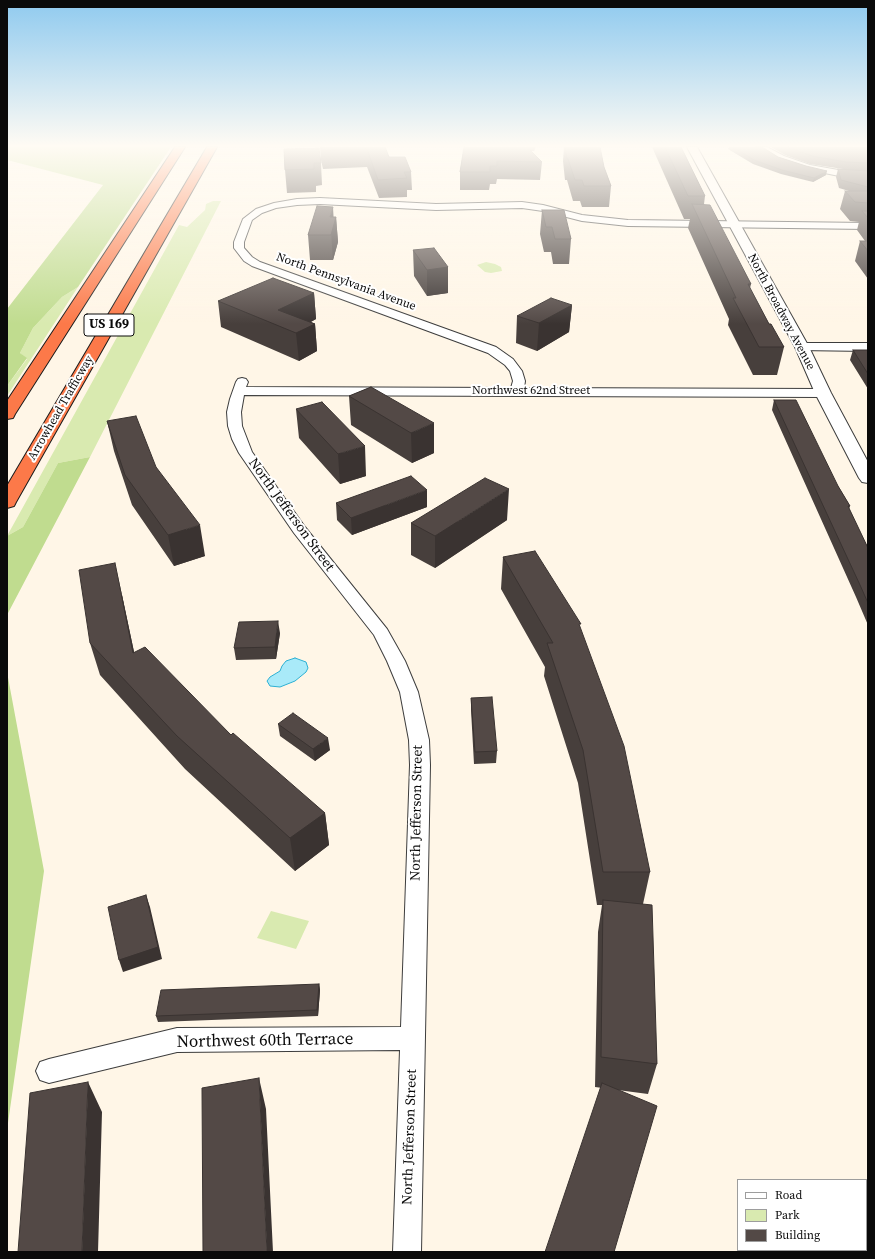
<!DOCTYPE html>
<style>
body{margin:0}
#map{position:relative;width:875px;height:1259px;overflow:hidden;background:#fff6e7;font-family:"Source Serif 4",serif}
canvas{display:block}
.frame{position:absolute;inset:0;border:8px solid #0a0a0a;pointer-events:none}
.legend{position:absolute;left:737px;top:1179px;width:130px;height:72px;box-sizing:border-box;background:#fff;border:1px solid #9d9d9d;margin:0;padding:5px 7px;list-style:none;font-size:12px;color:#0a0a0a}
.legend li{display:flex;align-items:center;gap:8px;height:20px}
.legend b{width:20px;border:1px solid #9d9d9d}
</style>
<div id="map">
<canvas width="875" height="1259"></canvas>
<div class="frame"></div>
<ul class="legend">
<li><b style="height:5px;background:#fff"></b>Road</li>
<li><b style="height:11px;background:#d9eab0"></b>Park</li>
<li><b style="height:11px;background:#534946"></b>Building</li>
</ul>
</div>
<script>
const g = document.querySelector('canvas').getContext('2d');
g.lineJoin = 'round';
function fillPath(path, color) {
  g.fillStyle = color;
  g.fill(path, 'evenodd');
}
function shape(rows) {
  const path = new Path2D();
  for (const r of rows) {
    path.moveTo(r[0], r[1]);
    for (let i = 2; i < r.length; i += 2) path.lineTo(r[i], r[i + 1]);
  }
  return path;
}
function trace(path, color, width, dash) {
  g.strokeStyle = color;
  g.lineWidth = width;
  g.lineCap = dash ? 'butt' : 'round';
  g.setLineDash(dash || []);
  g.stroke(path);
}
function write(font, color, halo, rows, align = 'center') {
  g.font = font + ' "Source Serif 4",serif';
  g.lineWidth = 4;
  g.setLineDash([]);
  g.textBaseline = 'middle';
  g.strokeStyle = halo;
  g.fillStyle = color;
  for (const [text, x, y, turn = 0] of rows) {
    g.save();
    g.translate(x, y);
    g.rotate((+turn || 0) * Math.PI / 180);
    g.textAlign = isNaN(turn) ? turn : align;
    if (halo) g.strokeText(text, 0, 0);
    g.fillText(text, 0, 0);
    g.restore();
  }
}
fillPath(shape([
 [213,201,221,201,90,457,58,463,23,527,7,536,179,225,187,227,205,210,206,204],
 [486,262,495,264,501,267,502,271,491,273,485,272,477,265],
 [78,287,7,396,7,386,27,359,20,353,33,328,62,297],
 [271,911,309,921,296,949,257,938]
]), '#d9eab0');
fillPath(shape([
 [7,147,171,147,78,287,62,297,33,328,20,353,27,358,7,386,7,309,103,185,7,160],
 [90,457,7,615,7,536,23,527,58,463],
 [7,672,44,871,7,1130]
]), '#c0dc8f');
const water = shape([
 [295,658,306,662,308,668,306,672,295,681,280,687,270,686,267,681,270,677,280,671,282,666,286,661,295,658]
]);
fillPath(water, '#a9eaf9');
trace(water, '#2db0d3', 1);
trace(shape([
 [858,1250,858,1252]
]), '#2db0d3', 9);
const minor = shape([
 [756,147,767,147,784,156,810,165,844,171,868,172,868,178,844,177,805,169,778,160,756,147],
 [320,198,436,204,522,202,543,205,582,215,628,220,868,223,868,229,628,226,582,221,543,211,522,208,436,210,320,204,297,205,276,208,262,213,252,220,244,242,244,248,252,257,260,262,496,347,513,359,522,371,525,381,524,388,823,389,827,390,829,393,827,396,823,397,244,395,241,412,242,426,252,452,305,527,387,629,405,661,418,692,424,718,429,740,430,765,421,1252,393,1252,400,1050,177,1052,49,1083,40,1080,36,1071,40,1062,49,1059,177,1028,401,1027,410,765,409,740,400,692,387,661,374,635,294,533,239,453,232,439,228,426,227,412,230,399,236,382,238,379,242,378,246,379,248,382,246,387,511,388,513,381,510,371,505,365,488,353,252,266,244,261,234,248,234,242,243,219,256,209,274,203,297,199,320,198],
 [802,343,868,343,868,351,798,350,796,347,798,344,802,343]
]);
const tertiary = shape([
 [687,147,697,147,809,347,831,393,868,462,868,483,862,482,859,478,815,393,795,347,687,147]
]);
const motorway = shape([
 [175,147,185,147,15,414,13,418,7,419,7,401,175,147],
 [207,147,217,147,16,502,14,506,7,508,7,486,207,147]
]);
trace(minor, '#3d3d3d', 2);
trace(tertiary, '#3d3d3d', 2);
trace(motorway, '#1b1b1b', 2);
fillPath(minor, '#fff');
fillPath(tertiary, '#fff');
fillPath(motorway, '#fc7949');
fillPath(shape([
 [320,147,385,147,389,157,411,172,412,190,407,190,407,197,379,198,367,167,323,169,321,160],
 [464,147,536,147,534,151,530,151,542,162,540,180,497,179,496,184,490,184,489,190,460,190,460,172],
 [564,147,600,147,604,167,611,186,609,207,582,207,580,201,573,201,567,180,565,180,563,161],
 [652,147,681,147,705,196,704,204,751,284,750,288,769,324,784,347,777,375,753,375,728,325,729,319,688,228,690,219,684,219],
 [729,147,762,147,778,157,806,166,826,175,813,182,781,174,753,164,728,149],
 [771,147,868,147,868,171,851,170,868,171,868,279,855,261,860,241,865,241,857,230,859,222,850,221,840,209,845,191,849,191,839,188,836,177,838,169,843,169,810,164,785,155],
 [284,149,321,163,322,185,316,186,316,192,287,193,285,170],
 [542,210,571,239,569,264,553,264,551,252,544,252,540,234],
 [333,217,336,217,338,242,333,260,310,260,308,235],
 [413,250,448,267,448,293,427,296,414,276],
 [314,293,316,319,311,322,315,324,317,351,299,361,221,327,218,301],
 [572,305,569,332,537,351,516,343,517,316],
 [853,350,868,350,868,389,850,360],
 [371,387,434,453,412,463,351,425,349,396],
 [774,400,838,486,850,506,849,509,868,548,868,625,856,597,772,410],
 [296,409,366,476,340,484,299,438],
 [107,421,205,556,174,566,132,505,114,451],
 [336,503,427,507,352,535,337,520],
 [507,520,435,568,411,555,411,523],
 [503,557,580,629,650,872,643,904,657,1064,648,1094,595,1087,598,932,602,905,597,905,578,783,544,676,545,667,501,589],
 [122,595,134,652,231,735,325,813,329,845,295,871,185,769,100,675,90,643],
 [280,633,276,659,236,660,234,648],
 [471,698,497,751,496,763,474,764,471,710],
 [278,724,330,750,315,761,280,736],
 [319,984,320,990,318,1016,158,1022,156,1016]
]), '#473f3c');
fillPath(shape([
 [827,171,826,175,813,182,814,178],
 [333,207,334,225,336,217,338,242,333,260,330,217],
 [448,267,448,293,427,296,427,270],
 [314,293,316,319,292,331,278,310],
 [572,305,569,332,537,351,539,323],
 [315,324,317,351,299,361,296,333],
 [434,423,434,453,412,463,411,433],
 [365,446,366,476,340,484,338,454],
 [509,489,507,520,435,568,435,536],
 [427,490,427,507,352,535,351,518],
 [200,525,205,556,174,566,168,535],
 [115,563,122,595,141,685,133,653],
 [278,621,280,633,276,659,275,647],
 [328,738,330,750,315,761,313,749],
 [325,813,329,845,295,871,290,838],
 [146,895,150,907,162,959,123,972,119,960],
 [319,984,320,990,318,1016,317,1010],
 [259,1078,266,1109,273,1252,267,1252],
 [88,1082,102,1112,98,1252,82,1252]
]), '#3a3331');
const building = shape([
 [321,147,385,147,389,157,405,157,411,172,404,172,407,178,378,180,367,149,322,151,321,147],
 [464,147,527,147,542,162,497,161,497,166,490,166,490,172,460,172,464,147],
 [565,147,600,147,604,167,611,186,584,186,582,180,575,180,568,159,567,159,565,147],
 [665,147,681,147,705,196,688,196,665,147],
 [733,147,762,147,778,157,806,166,827,171,814,178,782,170,754,160,733,147],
 [788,147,868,147,868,163,846,162,812,156,788,147],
 [319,148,321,163,314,163,314,169,285,170,284,149,319,148],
 [838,169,868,171,868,187,841,180,838,169],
 [845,191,868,191,868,203,855,202,845,191],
 [692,204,710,205,751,284,748,284,769,324,771,324,784,347,759,347,733,298,736,298,692,204],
 [317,206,333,207,330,217,336,217,331,235,308,235,317,206],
 [542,210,564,210,571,239,555,239,552,227,546,227,542,210],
 [862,211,868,211,868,218,862,211],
 [860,241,868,241,868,251,860,241],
 [434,248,448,267,427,270,413,250,434,248],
 [273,278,314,293,278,310,315,324,296,333,218,301,273,278],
 [551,298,572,305,539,323,517,316,551,298],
 [853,350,868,350,868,374,853,350],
 [371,387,434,423,411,433,349,396,371,387],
 [774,400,796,400,838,486,850,506,848,506,868,548,868,603,860,585,774,400],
 [322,402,365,446,338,454,296,409,322,402],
 [136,416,156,467,200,525,168,535,125,475,107,421,136,416],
 [411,476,427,490,351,518,336,503,411,476],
 [485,478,509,489,435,536,411,523,485,478],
 [535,551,581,624,579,624,624,746,650,872,603,872,583,750,547,643,553,643,503,557,535,551],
 [115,563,133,653,145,647,231,735,233,733,325,813,290,838,177,736,90,643,79,570,115,563],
 [278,621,275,647,234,648,239,622,278,621],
 [492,697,497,751,475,752,471,698,492,697],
 [293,713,328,738,313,749,278,724,293,713],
 [146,895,158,947,119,960,108,907,146,895],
 [603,900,652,905,657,1064,601,1057,603,900],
 [319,984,317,1010,156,1016,161,990,319,984],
 [259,1078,267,1252,203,1252,202,1088,259,1078],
 [88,1082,82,1252,18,1252,30,1093,88,1082],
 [602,1083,657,1106,614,1252,545,1252,602,1083]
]);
fillPath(building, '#534946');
trace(building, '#3a3331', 1);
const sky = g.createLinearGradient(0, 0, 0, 324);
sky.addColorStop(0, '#8fcaef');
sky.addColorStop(0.45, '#fffbf4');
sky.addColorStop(1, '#fffbf400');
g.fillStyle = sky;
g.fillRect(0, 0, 875, 324);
write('12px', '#0a0a0a', '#fff', [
 ["North Pennsylvania Avenue",346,282,20],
 ["North Broadway Avenue",781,312,62],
 ["Northwest 62nd Street",531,391],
 ["Arrowhead Trafficway",61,408,-60]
]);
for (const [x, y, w] of [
 [109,325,50]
]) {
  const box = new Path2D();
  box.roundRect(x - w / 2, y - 11, w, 22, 3);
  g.fillStyle = '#fff';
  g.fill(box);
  trace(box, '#0a0a0a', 1);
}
write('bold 13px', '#0a0a0a', null, [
 ["US 169",109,325]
]);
write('14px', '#0a0a0a', '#fff', [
 ["North Jefferson Street",291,515,54],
 ["North Jefferson Street",417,813,-89],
 ["North Jefferson Street",410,1137,-88]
]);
write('17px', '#0a0a0a', '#fff', [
 ["Northwest 60th Terrace",265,1041,-1]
]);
</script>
